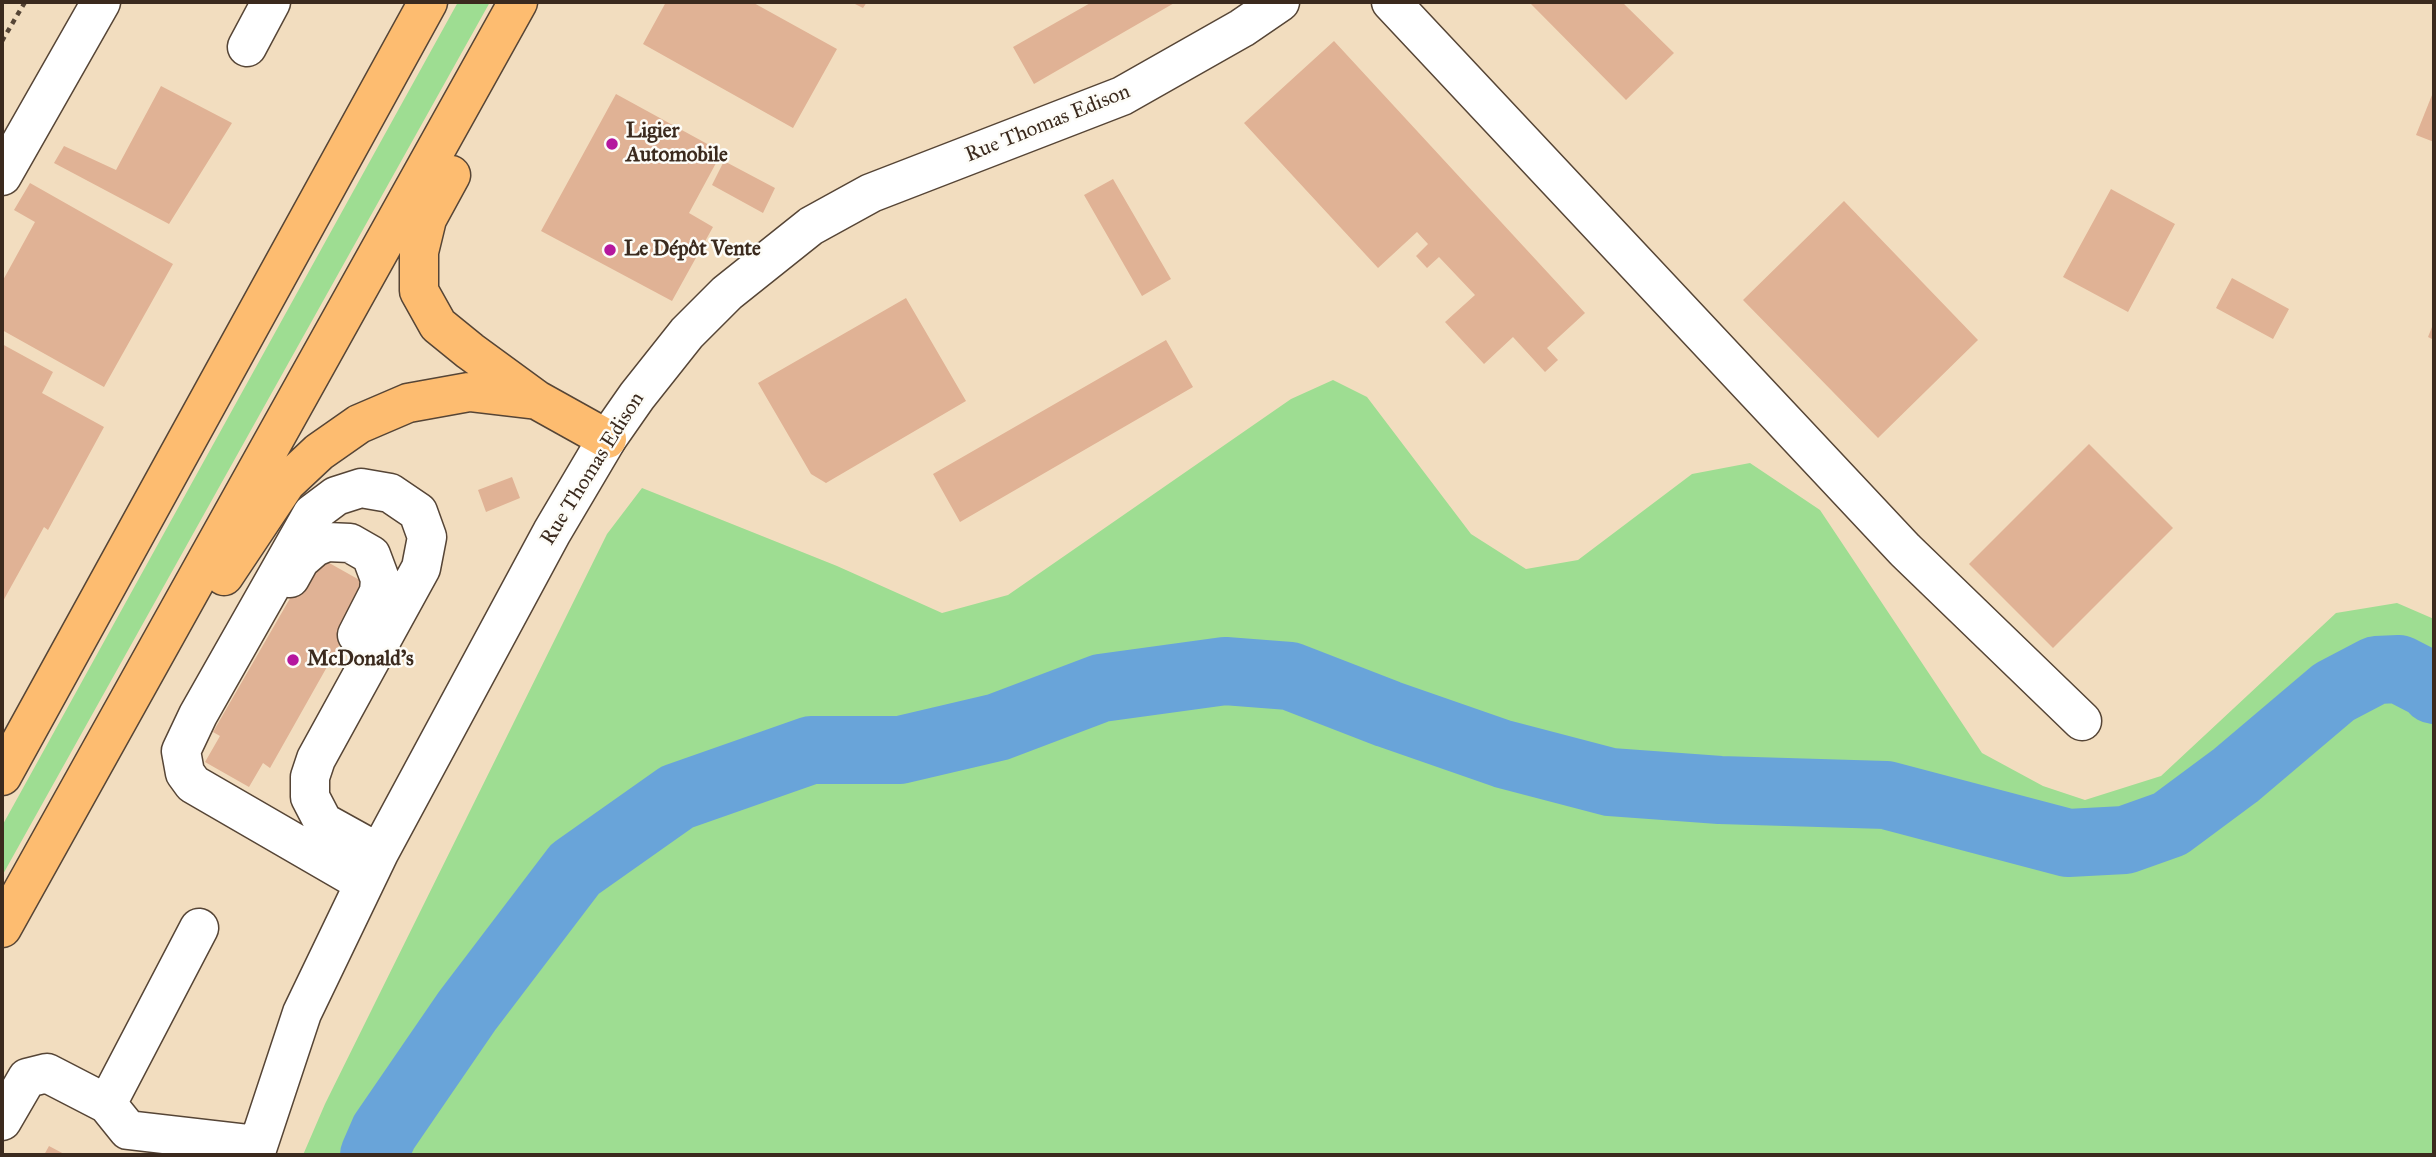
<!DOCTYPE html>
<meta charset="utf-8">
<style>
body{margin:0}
#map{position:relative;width:2436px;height:1157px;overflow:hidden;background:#f2ddbf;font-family:"IM FELL Great Primer",serif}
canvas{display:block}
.frame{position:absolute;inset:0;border:4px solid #3b2a1e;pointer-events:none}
</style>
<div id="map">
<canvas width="2436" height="1157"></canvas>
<div class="frame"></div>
</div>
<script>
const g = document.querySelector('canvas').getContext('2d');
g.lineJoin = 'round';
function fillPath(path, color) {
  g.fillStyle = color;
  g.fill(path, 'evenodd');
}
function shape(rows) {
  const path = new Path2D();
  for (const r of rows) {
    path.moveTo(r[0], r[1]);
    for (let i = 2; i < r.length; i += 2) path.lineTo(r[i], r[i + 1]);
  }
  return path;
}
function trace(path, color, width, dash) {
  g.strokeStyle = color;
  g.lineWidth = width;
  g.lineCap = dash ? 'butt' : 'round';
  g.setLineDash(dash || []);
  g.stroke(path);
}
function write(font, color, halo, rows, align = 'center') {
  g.font = font + ' "IM FELL Great Primer",serif';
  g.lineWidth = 5;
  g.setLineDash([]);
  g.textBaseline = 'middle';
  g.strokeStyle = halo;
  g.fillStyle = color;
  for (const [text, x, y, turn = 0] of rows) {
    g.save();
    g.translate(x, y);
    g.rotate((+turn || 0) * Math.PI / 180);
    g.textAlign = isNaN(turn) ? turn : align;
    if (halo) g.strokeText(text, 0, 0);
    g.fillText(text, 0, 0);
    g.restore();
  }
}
fillPath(shape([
 [458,2,490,2,2,876,2,826],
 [1333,380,1367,397,1471,534,1526,569,1578,560,1692,474,1750,463,1820,510,1982,753,2043,786,2085,800,2161,776,2336,613,2397,603,2434,619,2434,1155,303,1155,325,1104,607,534,642,488,837,566,942,613,1008,595,1291,399]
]), '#9edd92');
trace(shape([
 [374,1155,384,1132,467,1011,575,869,677,797,811,750,900,750,998,727,1101,688,1225,671,1290,676,1388,714,1503,754,1610,782,1720,790,1886,795,2068,843,2125,840,2170,824,2236,775,2334,692,2376,670,2399,669,2430,685,2434,690]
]), '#69a4d9', 68);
fillPath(shape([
 [666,2,752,2,837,49,793,128,643,44],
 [851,2,867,2,863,8],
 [1092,2,1176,2,1034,84,1013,47],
 [1529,2,1622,2,1674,53,1626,100],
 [1334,41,1585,313,1547,348,1558,360,1545,372,1513,337,1484,364,1445,322,1475,295,1439,257,1427,268,1416,256,1428,244,1417,232,1378,268,1244,123],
 [161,86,232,123,169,224,54,163,64,146,116,170],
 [2434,90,2434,142,2416,135],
 [616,94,722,152,689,213,713,227,672,301,541,231],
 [724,161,775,188,763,213,712,185],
 [1113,179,1171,279,1142,296,1084,195],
 [30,183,173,264,104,387,2,330,2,282,35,222,14,210],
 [2111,189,2175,224,2128,312,2063,277],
 [1844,201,1978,340,1878,438,1743,300],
 [2232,278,2289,309,2273,339,2216,308],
 [906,298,966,401,826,483,811,474,758,383],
 [2434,322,2434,340,2428,337],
 [1166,340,1193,387,960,522,933,474],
 [2,344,53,372,42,393,104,427,48,530,44,527,2,603],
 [2089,444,2173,528,2053,648,1969,564],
 [512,477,520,498,486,512,478,490],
 [315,555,372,587,270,768,263,763,249,787,205,762,220,736,213,732],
 [49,1146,66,1155,44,1155]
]), '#e0b295');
const minor = shape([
 [1391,2,1905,550,2082,721],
 [247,47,271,2],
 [2,176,101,2],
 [290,578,300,560,315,547,327,542,350,543,371,555,380,579,379,592,357,635],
 [364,883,193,784,185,773,181,751,198,715,312,514,336,496,361,488,390,493,418,512,427,537,421,568,316,759,310,777,310,797,323,822,379,853],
 [107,1104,199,928],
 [2,1121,27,1078,47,1073,107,1104,128,1130,258,1145],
 [255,1155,302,1013,379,853,552,532,607,439,637,396,687,333,727,293,811,226,871,193,1122,96,1242,28,1280,2]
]);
const highway = shape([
 [451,175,427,219,419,252,419,291,438,325,470,351,537,400,607,439],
 [224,576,286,483,319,452,359,424,408,403,469,392,537,400],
 [2,776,428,2],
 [2,928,518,2]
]);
trace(minor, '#564536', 41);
trace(highway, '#564536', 41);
trace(shape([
 [2,41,25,2]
]), '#564536', 4.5, [5, 5]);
trace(minor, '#fff', 38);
trace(highway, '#fdbc70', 38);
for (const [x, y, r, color] of [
 [612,144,7,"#b5179e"],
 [610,250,7,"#b5179e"],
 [293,660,7,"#b5179e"]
]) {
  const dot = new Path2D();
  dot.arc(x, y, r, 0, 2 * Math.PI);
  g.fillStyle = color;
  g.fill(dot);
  trace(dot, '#fdfcf7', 2.5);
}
write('21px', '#3b2a1e', '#fdfcf7', [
 ["Rue Thomas Edison",1048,124,-22],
 ["Rue Thomas Edison",593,469,-58]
]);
write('bold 21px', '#3b2a1e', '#fdfcf7', [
 ["Ligier",626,132],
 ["Automobile",626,156],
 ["Le Dépôt Vente",624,250],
 ["McDonald's",307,660]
], 'left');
</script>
